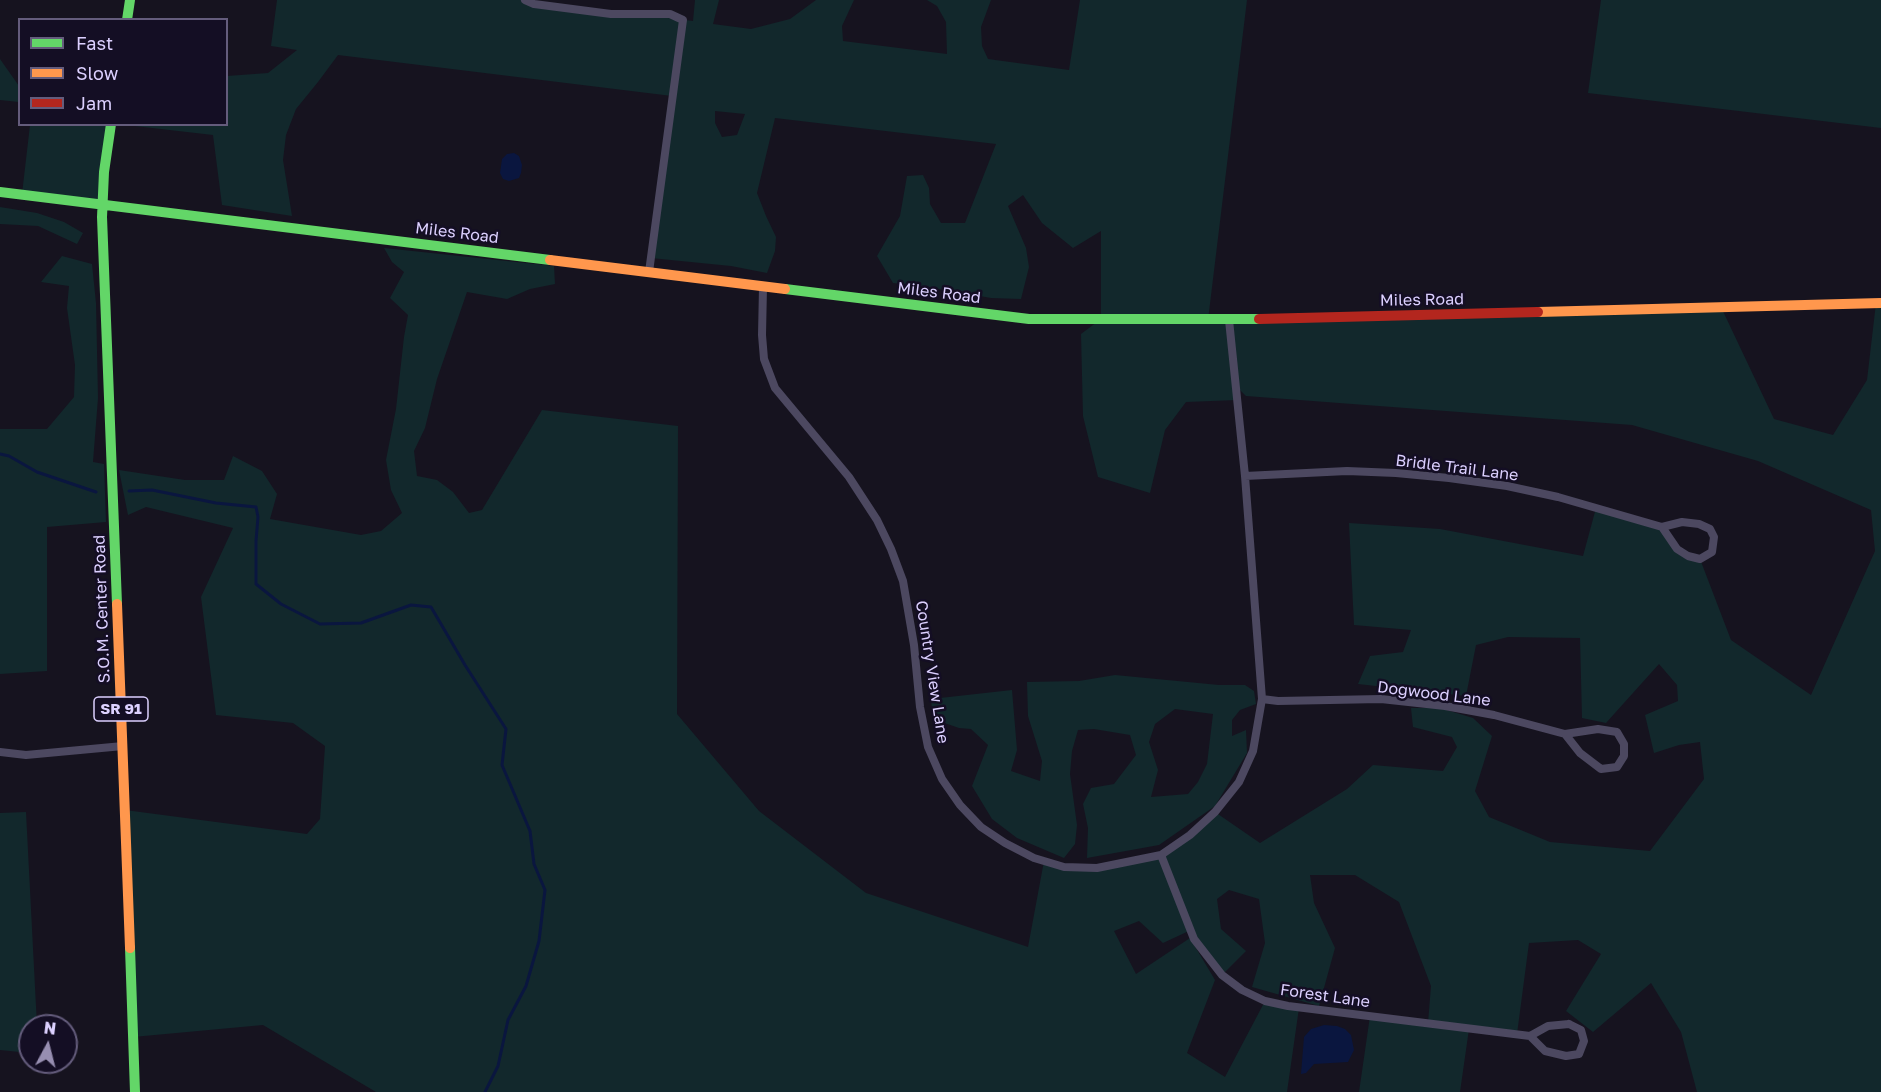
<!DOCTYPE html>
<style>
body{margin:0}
#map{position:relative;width:1881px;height:1092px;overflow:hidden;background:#16131f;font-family:"Golos Text",sans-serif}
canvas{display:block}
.legend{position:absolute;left:18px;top:18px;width:210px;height:108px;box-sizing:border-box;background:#140e24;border:2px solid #645c7c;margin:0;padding:8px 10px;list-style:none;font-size:18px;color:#dcd0ff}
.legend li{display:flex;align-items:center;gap:12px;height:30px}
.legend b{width:30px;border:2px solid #645c7c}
.north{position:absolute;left:18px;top:1014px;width:60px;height:60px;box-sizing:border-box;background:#140e24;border:2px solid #645c7c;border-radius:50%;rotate:7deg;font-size:16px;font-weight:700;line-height:24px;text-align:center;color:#dcd0ff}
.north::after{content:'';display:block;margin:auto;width:21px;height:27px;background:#978eb1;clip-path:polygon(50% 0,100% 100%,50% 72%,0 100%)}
</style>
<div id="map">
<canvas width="1881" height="1092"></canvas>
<ul class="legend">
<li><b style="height:8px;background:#63d668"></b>Fast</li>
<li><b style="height:8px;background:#ff974d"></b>Slow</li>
<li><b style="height:8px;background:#b3261e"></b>Jam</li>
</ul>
<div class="north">N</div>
</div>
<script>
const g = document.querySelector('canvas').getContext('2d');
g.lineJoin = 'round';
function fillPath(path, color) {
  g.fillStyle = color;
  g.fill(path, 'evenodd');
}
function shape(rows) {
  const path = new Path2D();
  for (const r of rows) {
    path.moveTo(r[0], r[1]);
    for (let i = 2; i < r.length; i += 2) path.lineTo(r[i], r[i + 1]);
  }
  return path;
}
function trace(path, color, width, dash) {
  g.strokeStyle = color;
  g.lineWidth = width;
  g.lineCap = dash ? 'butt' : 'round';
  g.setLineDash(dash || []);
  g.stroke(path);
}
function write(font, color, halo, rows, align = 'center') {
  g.font = font + ' "Golos Text",sans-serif';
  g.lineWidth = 5;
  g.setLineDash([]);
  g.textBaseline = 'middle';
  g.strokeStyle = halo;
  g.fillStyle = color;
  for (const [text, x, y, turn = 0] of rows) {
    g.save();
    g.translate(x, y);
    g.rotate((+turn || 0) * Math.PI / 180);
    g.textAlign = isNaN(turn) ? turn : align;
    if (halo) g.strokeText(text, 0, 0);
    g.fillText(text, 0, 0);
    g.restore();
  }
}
fillPath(shape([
 [277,0,521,0,693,21,695,0,719,0,713,24,751,29,790,19,816,0,854,0,842,26,843,41,947,54,946,22,937,6,927,0,991,0,981,27,982,46,988,59,1069,70,1080,0,1247,0,1208,320,1721,307,1774,419,1833,435,1867,380,1876,303,1881,303,1881,1092,1697,1092,1681,1032,1651,983,1593,1032,1566,1011,1601,954,1578,940,1529,943,1517,1034,1469,1029,1460,1092,1359,1092,1370,1016,1428,1023,1431,986,1399,902,1355,875,1310,875,1314,903,1335,948,1319,1006,1252,987,1265,943,1259,899,1229,890,1217,899,1221,929,1246,951,1222,975,1191,930,1163,943,1139,921,1114,931,1136,974,1190,938,1215,980,1187,1053,1225,1077,1265,1001,1299,1008,1287,1092,376,1092,263,1025,133,1037,125,810,307,834,320,819,325,746,293,723,216,715,201,597,233,528,146,507,128,515,119,470,185,480,224,480,233,456,262,471,277,494,270,519,361,535,381,531,402,513,391,490,386,460,396,409,404,337,408,315,390,298,404,272,392,262,384,248,554,266,555,284,530,289,507,299,467,292,437,379,425,428,414,451,417,476,437,480,453,492,469,513,482,510,542,410,678,426,677,714,759,811,866,893,1028,947,1044,861,1097,868,1161,855,1215,812,1260,843,1347,789,1373,765,1443,771,1457,747,1452,737,1413,727,1411,708,1440,708,1473,718,1492,736,1475,791,1489,817,1550,842,1650,851,1704,779,1700,742,1679,745,1654,753,1645,715,1678,701,1677,685,1659,664,1606,723,1582,718,1580,638,1508,637,1476,645,1466,696,1358,684,1370,656,1403,652,1411,630,1354,625,1349,523,1440,529,1583,556,1596,508,1662,527,1677,549,1700,559,1731,640,1811,695,1875,551,1871,510,1758,461,1632,425,1246,396,1236,386,1237,400,1186,402,1165,430,1150,493,1098,477,1083,416,1081,334,1101,319,1101,231,1073,248,1042,223,1023,195,1008,206,1026,248,1029,267,1021,299,991,298,928,287,893,283,877,256,900,216,907,176,923,175,929,188,930,204,941,223,965,223,996,144,775,118,757,193,766,216,776,237,775,251,767,273,731,266,651,258,672,96,338,55,318,82,296,109,286,135,283,160,292,216,222,205,213,135,126,125,226,124,227,76,268,73,297,50,271,46],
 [715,111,745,114,737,135,722,137,715,123],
 [1601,0,1881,0,1881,128,1588,93],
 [0,59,19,86,19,102,0,100],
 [30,125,111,125,102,204,22,194],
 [0,207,37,213,64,222,83,233,77,244,38,226,0,224],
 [62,256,92,264,96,303,98,398,93,462,104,464,106,522,47,527,47,671,0,674,0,429,47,429,74,397,75,365,67,308,69,286,41,282],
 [1115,675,1219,685,1245,685,1254,691,1256,704,1240,710,1232,720,1232,736,1246,730,1247,753,1215,806,1159,845,1087,858,1088,828,1083,804,1091,788,1114,784,1136,755,1130,735,1094,729,1078,730,1072,751,1070,774,1077,825,1075,844,1064,858,1017,838,992,819,972,786,988,745,971,729,959,728,933,719,931,699,1012,690,1017,750,1011,771,1040,781,1042,761,1028,716,1027,682,1079,681],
 [1175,709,1213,714,1207,764,1198,782,1188,794,1151,797,1158,770,1149,742,1155,724],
 [26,812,37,1026,30,1026,30,1053,0,1050,0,813]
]), '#12282c');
fillPath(shape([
 [514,153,519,156,522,165,521,173,519,178,509,181,503,179,500,173,502,159,507,154],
 [1324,1025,1337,1026,1345,1029,1351,1035,1354,1050,1348,1062,1314,1064,1306,1073,1301,1074,1304,1037,1311,1029]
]), '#0a163f');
trace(shape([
 [0,454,9,456,37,472,96,492],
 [129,491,152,490,216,503,256,507,258,517,256,541,256,584,281,604,320,624,361,623,411,605,431,607,465,665,506,729,502,765,530,831,534,864,545,890,539,941,526,986,508,1020,498,1066,485,1092]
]), '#0a163f', 3);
trace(shape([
 [525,0,534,4,611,14,670,14,683,20,649,272],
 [763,287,762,335,764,359,775,388,849,477,877,520,891,549,903,581,914,645,920,707,928,747,942,779,960,805,981,827,1005,843,1034,858,1064,867,1097,868,1161,855,1190,835,1215,812,1239,782,1253,751,1262,699,1245,476,1229,320],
 [1245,476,1347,471,1396,473,1449,478,1507,486,1558,497,1662,527],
 [1682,522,1699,524,1710,529,1714,537,1712,552,1700,559,1688,556,1677,549,1662,527,1682,522],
 [1262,699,1278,701,1381,699,1445,706,1494,715,1565,734],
 [1598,729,1617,732,1624,744,1624,756,1617,767,1601,769,1580,753,1565,734,1598,729],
 [0,752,26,755,123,746],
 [1161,855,1194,939,1222,975,1242,990,1265,1001,1288,1006,1530,1036],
 [1569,1024,1581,1030,1584,1041,1579,1054,1566,1056,1545,1051,1530,1036,1548,1026,1569,1024]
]), '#4c4860', 8);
trace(shape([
 [127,20,130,0],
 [111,124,104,172,102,217,117,604],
 [0,192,550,260],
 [785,289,1029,319,1259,319],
 [130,948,135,1092]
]), '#63d668', 10);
trace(shape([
 [550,260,785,289],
 [1538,312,1881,303],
 [117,604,130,948]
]), '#ff974d', 10);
trace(shape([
 [1259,319,1538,312]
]), '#b3261e', 10);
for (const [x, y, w] of [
 [121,709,54]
]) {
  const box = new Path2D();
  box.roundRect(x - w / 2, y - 12, w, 24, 4.5);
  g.fillStyle = '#140e24';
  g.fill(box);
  trace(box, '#dcd0ff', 1.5);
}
write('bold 15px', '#dcd0ff', null, [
 ["SR 91",121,709]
]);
write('16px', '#dcd0ff', '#140e24', [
 ["Miles Road",457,233,7],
 ["Miles Road",939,293,7],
 ["Miles Road",1422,300,-1],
 ["Bridle Trail Lane",1457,468,7],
 ["S.O.M. Center Road",102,609,-92],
 ["Country View Lane",932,672,81],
 ["Dogwood Lane",1434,694,7],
 ["Forest Lane",1325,996,8]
]);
</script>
